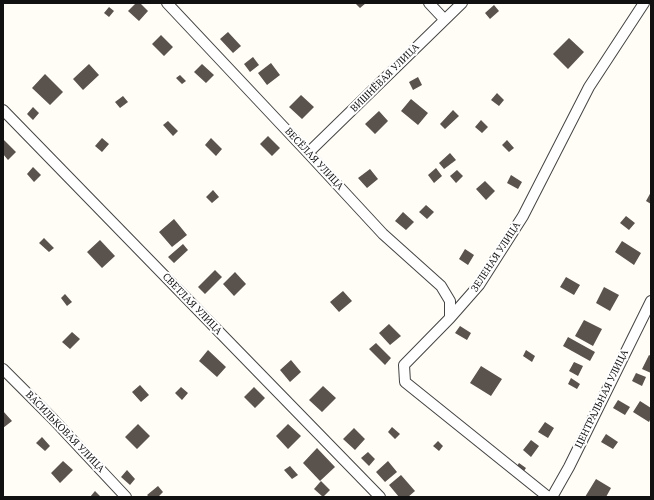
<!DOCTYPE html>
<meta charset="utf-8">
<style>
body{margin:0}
#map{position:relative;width:654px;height:500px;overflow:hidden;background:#fffdf5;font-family:"PT Serif",serif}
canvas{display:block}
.frame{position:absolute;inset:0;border:4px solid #111;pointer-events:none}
</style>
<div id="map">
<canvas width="654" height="500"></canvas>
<div class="frame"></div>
</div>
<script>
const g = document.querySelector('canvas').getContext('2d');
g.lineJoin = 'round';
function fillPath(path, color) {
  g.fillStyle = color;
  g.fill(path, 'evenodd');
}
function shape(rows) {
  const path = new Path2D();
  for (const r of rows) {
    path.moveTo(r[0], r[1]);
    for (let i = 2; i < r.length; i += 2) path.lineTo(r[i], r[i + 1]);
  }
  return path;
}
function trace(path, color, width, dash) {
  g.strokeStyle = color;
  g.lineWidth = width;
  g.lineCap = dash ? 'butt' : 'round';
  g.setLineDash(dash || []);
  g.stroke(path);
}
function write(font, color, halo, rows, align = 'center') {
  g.font = font + ' "PT Serif",serif';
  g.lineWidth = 4;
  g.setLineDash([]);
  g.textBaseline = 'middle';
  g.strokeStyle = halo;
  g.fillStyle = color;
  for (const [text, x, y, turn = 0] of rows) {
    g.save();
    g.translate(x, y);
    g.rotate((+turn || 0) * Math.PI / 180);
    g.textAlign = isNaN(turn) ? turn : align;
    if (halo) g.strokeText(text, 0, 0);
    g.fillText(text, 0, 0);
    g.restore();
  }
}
fillPath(shape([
 [136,3,140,3,148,11,139,21,128,11],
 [355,3,366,3,360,8],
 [494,5,499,11,490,19,485,13],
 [109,7,114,11,109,17,104,13],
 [228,32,241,46,233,53,220,39],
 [161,35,173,47,164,56,152,44],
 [569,38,584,52,568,69,553,54],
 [253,57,259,65,250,72,244,64],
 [271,63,280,75,267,85,258,73],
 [89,64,99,75,83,90,73,79],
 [202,64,214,75,206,83,194,72],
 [45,74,63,92,50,105,32,88],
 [180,75,186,81,182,84,176,78],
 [418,77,422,85,413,90,409,82],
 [497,93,504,100,499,106,491,100],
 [301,95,314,107,302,119,289,107],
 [123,96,128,102,120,108,115,102],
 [411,99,428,113,418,125,401,111],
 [33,107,39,113,33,120,27,114],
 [453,110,459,116,445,129,440,124],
 [379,111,388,121,375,134,365,124],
 [481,120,488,127,482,133,475,127],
 [168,121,178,131,173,136,163,125],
 [268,136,280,148,272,156,260,144],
 [102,138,109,144,102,152,95,146],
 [211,138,222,149,216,156,205,145],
 [3,139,16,152,8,160,3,154],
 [507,140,514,148,509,152,502,145],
 [450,153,456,160,444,169,439,163],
 [33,167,41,175,34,182,27,174],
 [436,168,442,176,434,183,428,175],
 [370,169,378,179,367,188,358,178],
 [457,170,463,176,456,183,450,176],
 [511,175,522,182,518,189,507,183],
 [485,181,495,191,486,200,476,189],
 [213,190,219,197,212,203,206,197],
 [651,192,651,204,646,201],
 [426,205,434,212,427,219,419,212],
 [403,212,414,222,406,230,395,221],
 [626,216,635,223,629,230,620,223],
 [174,219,187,235,172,247,159,232],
 [44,238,54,248,49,252,39,243],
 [100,240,115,256,102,268,87,252],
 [622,241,641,253,634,265,615,252],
 [183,244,188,250,174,263,168,257],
 [465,249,474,255,468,265,459,259],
 [215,270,222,277,205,294,198,287],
 [235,272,246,284,234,296,223,284],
 [566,277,580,285,574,295,560,287],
 [604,287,619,295,610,311,596,303],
 [343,291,352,301,339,312,330,302],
 [65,294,72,302,67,306,61,298],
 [584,320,602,329,593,346,575,336],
 [389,324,401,336,390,345,379,333],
 [460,326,471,333,467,340,455,333],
 [72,332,80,339,70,349,62,342],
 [568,337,595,352,590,361,563,346],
 [376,343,391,358,385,365,369,349],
 [208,350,226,367,217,377,199,361],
 [526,350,535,356,532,362,523,356],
 [649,355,651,356,651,373,642,369],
 [291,360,301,372,290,382,280,370],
 [574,362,583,366,578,376,569,371],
 [481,366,502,379,491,396,470,383],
 [636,373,646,377,642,386,632,381],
 [571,378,580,384,577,389,568,384],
 [140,385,149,395,141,402,132,392],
 [323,386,336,398,322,412,309,400],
 [181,387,188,393,182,400,175,393],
 [254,387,265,398,255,408,244,397],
 [618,400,630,407,625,415,613,408],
 [640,401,651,408,651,418,649,422,633,412],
 [3,411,12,421,3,428],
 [545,422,554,428,548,438,538,432],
 [138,424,150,436,137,449,125,437],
 [288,424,301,436,288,449,276,436],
 [392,427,400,434,395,439,388,432],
 [354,428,365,439,355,450,343,439],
 [606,434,618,442,613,449,601,442],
 [42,437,50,446,45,451,36,443],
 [531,440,539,446,531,457,523,450],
 [438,441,443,446,439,451,433,446],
 [317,448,335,467,320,481,303,463],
 [368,452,375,459,369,466,361,458],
 [63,461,73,470,60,483,51,473],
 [388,461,397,472,385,482,376,472],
 [519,463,526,468,524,471,517,466],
 [290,466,298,475,292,479,284,470],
 [127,470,135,479,130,485,121,477],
 [401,475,415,491,408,497,399,497,389,485],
 [596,479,611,488,606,497,585,497],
 [321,481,330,490,323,497,314,489],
 [158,486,163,492,158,497,149,497,147,495],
 [95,491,101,497,90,497]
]), '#5a524d');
const minor = shape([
 [167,3,308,153,383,234,441,286,450,301,450,318],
 [429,3,444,19],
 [3,110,380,497],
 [308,153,462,3],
 [3,369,52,418,126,497],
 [548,497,405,382,404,365,450,318,479,285,523,216,589,87,644,3],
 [552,497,569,467,651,301]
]);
trace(minor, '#444', 12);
trace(minor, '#fff', 10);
write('10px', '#111', '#fff', [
 ["ВИШНЁВАЯ УЛИЦА",385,78,-45],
 ["ВЕСЁЛАЯ УЛИЦА",314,159,47],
 ["ЗЕЛЕНАЯ УЛИЦА",496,257,-57],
 ["СВЕТЛАЯ УЛИЦА",192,304,46],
 ["ЦЕНТРАЛЬНАЯ УЛИЦА",602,399,-64],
 ["ВАСИЛЬКОВАЯ УЛИЦА",65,432,46]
]);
</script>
